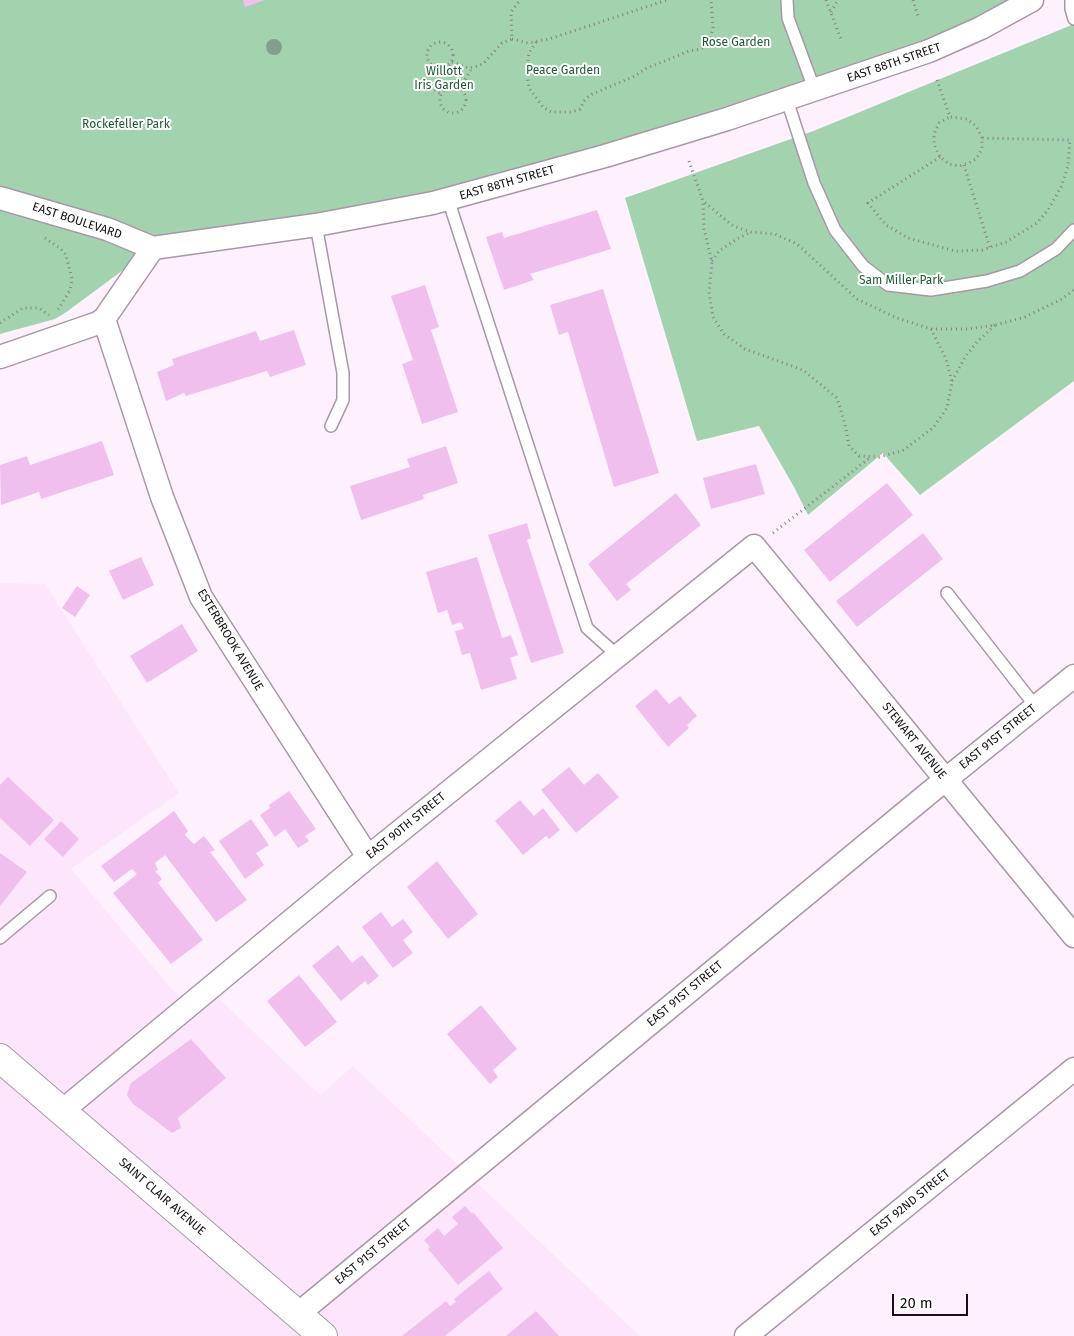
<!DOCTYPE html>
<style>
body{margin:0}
#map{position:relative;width:1074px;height:1336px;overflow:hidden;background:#fef1fd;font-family:"Fira Sans",sans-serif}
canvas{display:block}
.scale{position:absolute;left:892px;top:1294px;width:76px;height:22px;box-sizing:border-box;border:2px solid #160f15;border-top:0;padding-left:6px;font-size:15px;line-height:18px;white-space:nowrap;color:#160f15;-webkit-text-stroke:4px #fff;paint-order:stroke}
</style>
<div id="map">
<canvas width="1074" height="1336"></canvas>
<div class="scale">20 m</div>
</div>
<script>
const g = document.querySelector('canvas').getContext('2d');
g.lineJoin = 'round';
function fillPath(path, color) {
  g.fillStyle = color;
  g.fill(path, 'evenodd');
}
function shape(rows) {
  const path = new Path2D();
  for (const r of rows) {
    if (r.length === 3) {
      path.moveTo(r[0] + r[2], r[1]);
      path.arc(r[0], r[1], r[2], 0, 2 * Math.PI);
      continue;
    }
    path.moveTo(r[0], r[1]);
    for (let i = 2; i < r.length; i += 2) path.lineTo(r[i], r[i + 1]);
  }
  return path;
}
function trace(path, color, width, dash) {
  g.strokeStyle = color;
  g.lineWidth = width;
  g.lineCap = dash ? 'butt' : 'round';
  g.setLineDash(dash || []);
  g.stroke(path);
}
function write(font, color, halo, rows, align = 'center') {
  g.font = font + ' "Fira Sans",sans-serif';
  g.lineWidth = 4;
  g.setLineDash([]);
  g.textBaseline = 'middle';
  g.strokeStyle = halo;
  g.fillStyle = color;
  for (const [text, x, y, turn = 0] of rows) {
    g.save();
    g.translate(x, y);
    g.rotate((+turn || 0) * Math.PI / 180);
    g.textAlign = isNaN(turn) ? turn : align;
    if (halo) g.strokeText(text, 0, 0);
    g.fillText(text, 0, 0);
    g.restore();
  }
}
fillPath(shape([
 [0,583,45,584,179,793,71,869,187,1007,209,989,320,1095,353,1066,640,1336,0,1336]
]), '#fde6fb');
fillPath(shape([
 [0,0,1032,0,981,28,433,203,153,248,65,313,55,319,0,334],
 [1074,24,1074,381,920,495,883,453,808,515,794,487,759,426,697,441,625,198,816,130]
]), '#a2d3ae');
fillPath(shape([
 [243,0,265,0,245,7],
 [597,210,611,249,530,274,534,280,504,290,486,237,502,232,504,238],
 [425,285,439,327,431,330,458,412,422,424,402,364,413,360,391,296],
 [603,289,659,473,614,487,568,332,559,335,550,305],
 [294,330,306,365,270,377,267,371,186,396,184,393,166,401,157,372,174,365,172,359,256,331,260,341],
 [102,441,114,475,41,499,39,492,1,505,0,465,27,456,30,465],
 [446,446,458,483,423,495,424,499,361,520,350,486,410,467,407,459],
 [756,464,765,494,711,509,703,478],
 [887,483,913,515,830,582,804,550],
 [676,493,701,525,626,584,631,590,617,601,588,564],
 [527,523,531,538,527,540,564,653,531,663,488,535],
 [923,533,943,559,857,627,836,601],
 [141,557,154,585,123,600,109,571],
 [477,557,502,638,511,635,518,655,510,658,517,679,481,690,470,653,462,655,455,631,464,629,461,622,452,625,447,610,438,613,426,572],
 [77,586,90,595,75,617,62,608],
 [182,624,198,651,147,683,130,656],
 [656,689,669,704,680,696,697,716,687,725,689,728,668,747,635,706],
 [569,767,584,785,598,773,619,797,576,833,541,790],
 [8,777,54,820,30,846,0,818,0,785],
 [289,791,316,829,305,836,309,841,298,848,285,829,275,837,260,815,270,808,269,805],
 [520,800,534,816,543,808,560,830,549,839,546,836,523,855,495,821],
 [174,811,188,831,185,835,194,844,204,836,215,850,210,852,247,900,216,922,165,855,155,863,158,870,155,871,162,879,158,883,203,940,171,964,113,893,137,874,132,869,114,882,101,866],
 [251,819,269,845,256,853,264,865,245,879,219,841],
 [61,821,79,839,63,857,44,839],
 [0,853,27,872,0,906],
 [437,861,478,914,448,939,407,887],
 [381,912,392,927,403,919,413,932,403,940,413,953,393,968,362,927],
 [338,945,352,963,362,955,379,976,368,985,365,981,341,1001,312,966],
 [299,975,337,1022,305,1047,267,1001],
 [481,1005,517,1049,493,1070,498,1077,490,1084,447,1034],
 [191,1039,226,1078,178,1118,181,1128,172,1133,132,1103,127,1095,129,1088,131,1083],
 [465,1206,472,1214,473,1212,503,1248,458,1285,428,1249,430,1247,424,1240,438,1228,444,1236,458,1224,452,1217],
 [489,1271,503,1289,445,1336,402,1336,446,1301,450,1306,456,1302,454,1299],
 [536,1311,559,1336,506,1336]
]), '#f1bfee');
const lane = shape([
 [787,0,788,18,815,91],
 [1071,0,1071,9,1074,19],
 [787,100,814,183,835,230,863,266,888,285,931,290,987,281,1020,271,1056,249,1074,230],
 [448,199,587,628,618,656],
 [316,225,343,373,343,400,331,426],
 [947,593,1036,707],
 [0,938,50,896]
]);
const street = shape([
 [0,198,107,229,153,248],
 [104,319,162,497,201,597,368,857],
 [0,357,98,323,104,319,153,248,316,225,433,203,605,156,727,119,929,51,981,28,1032,0],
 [62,1111,368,857,754,546,1074,936],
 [298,1314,929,793,1074,676],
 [746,1336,1074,1069]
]);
const secondary = shape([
 [0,1058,323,1336]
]);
trace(lane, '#aa96a8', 14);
trace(street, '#aa96a8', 25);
trace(secondary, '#aa96a8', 30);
trace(shape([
 [826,0,842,42],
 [913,0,918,16],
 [831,12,838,0],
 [512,39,528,43,549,39,667,0],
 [440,55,13],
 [536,42,529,53,528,60,527,76,529,88,543,107,551,112,572,112,580,109,584,101,590,95,635,76,645,69,689,51,701,49,709,44,713,27,711,0],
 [452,62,468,68,478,66,483,64,502,43,512,39,511,12,520,0],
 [432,66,425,83,441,94],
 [937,80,950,117,967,119,976,126,982,138,982,149,976,159,969,163,959,166,949,164,940,157,934,144,934,134,939,123,950,117],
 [453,100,13],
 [460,88,472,68],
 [940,157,868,203,886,225,908,238,955,251,982,250,1006,242,1037,223,1048,210,1061,187,1068,166,1070,140,982,138],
 [689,161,703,201,704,229,712,262,709,292,713,317,724,334,745,349,803,370,837,398,845,424,849,446,859,456,879,457,902,451,933,428,947,408,952,382,946,359,931,329,897,318,857,299,797,244,775,234,751,232,733,226,703,201],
 [964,165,990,248],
 [45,238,61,249,66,255,72,279,70,290,58,310],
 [712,261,719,251,737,239,751,232],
 [0,323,23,308,39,308,49,315],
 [931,329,968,329,995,325,1025,317,1062,299,1074,290],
 [952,381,965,357,977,342,995,325],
 [773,533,871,457]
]), '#8a8089', 3, [1, 4]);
trace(lane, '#fff', 11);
trace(street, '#fff', 22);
trace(secondary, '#fff', 28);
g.fillStyle = '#829e8d';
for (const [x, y] of [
 [274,47]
]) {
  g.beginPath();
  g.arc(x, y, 8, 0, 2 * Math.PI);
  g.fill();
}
write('12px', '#1d5a32', '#fff', [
 ["Rose Garden",736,43],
 ["Peace Garden",563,71],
 ["Willott",444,72],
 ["Iris Garden",444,86],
 ["Rockefeller Park",126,125],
 ["Sam Miller Park",901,281]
]);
write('12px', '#160f15', '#fff', [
 ["EAST 88TH STREET",894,63,-19],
 ["EAST 88TH STREET",507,183,-16],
 ["EAST BOULEVARD",77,221,18],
 ["ESTERBROOK AVENUE",230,640,59],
 ["EAST 91ST STREET",998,737,-39],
 ["STEWART AVENUE",914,741,51],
 ["EAST 90TH STREET",406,826,-39],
 ["EAST 91ST STREET",685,994,-40],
 ["SAINT CLAIR AVENUE",162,1197,41],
 ["EAST 92ND STREET",910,1203,-39],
 ["EAST 91ST STREET",373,1252,-40]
]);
</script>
